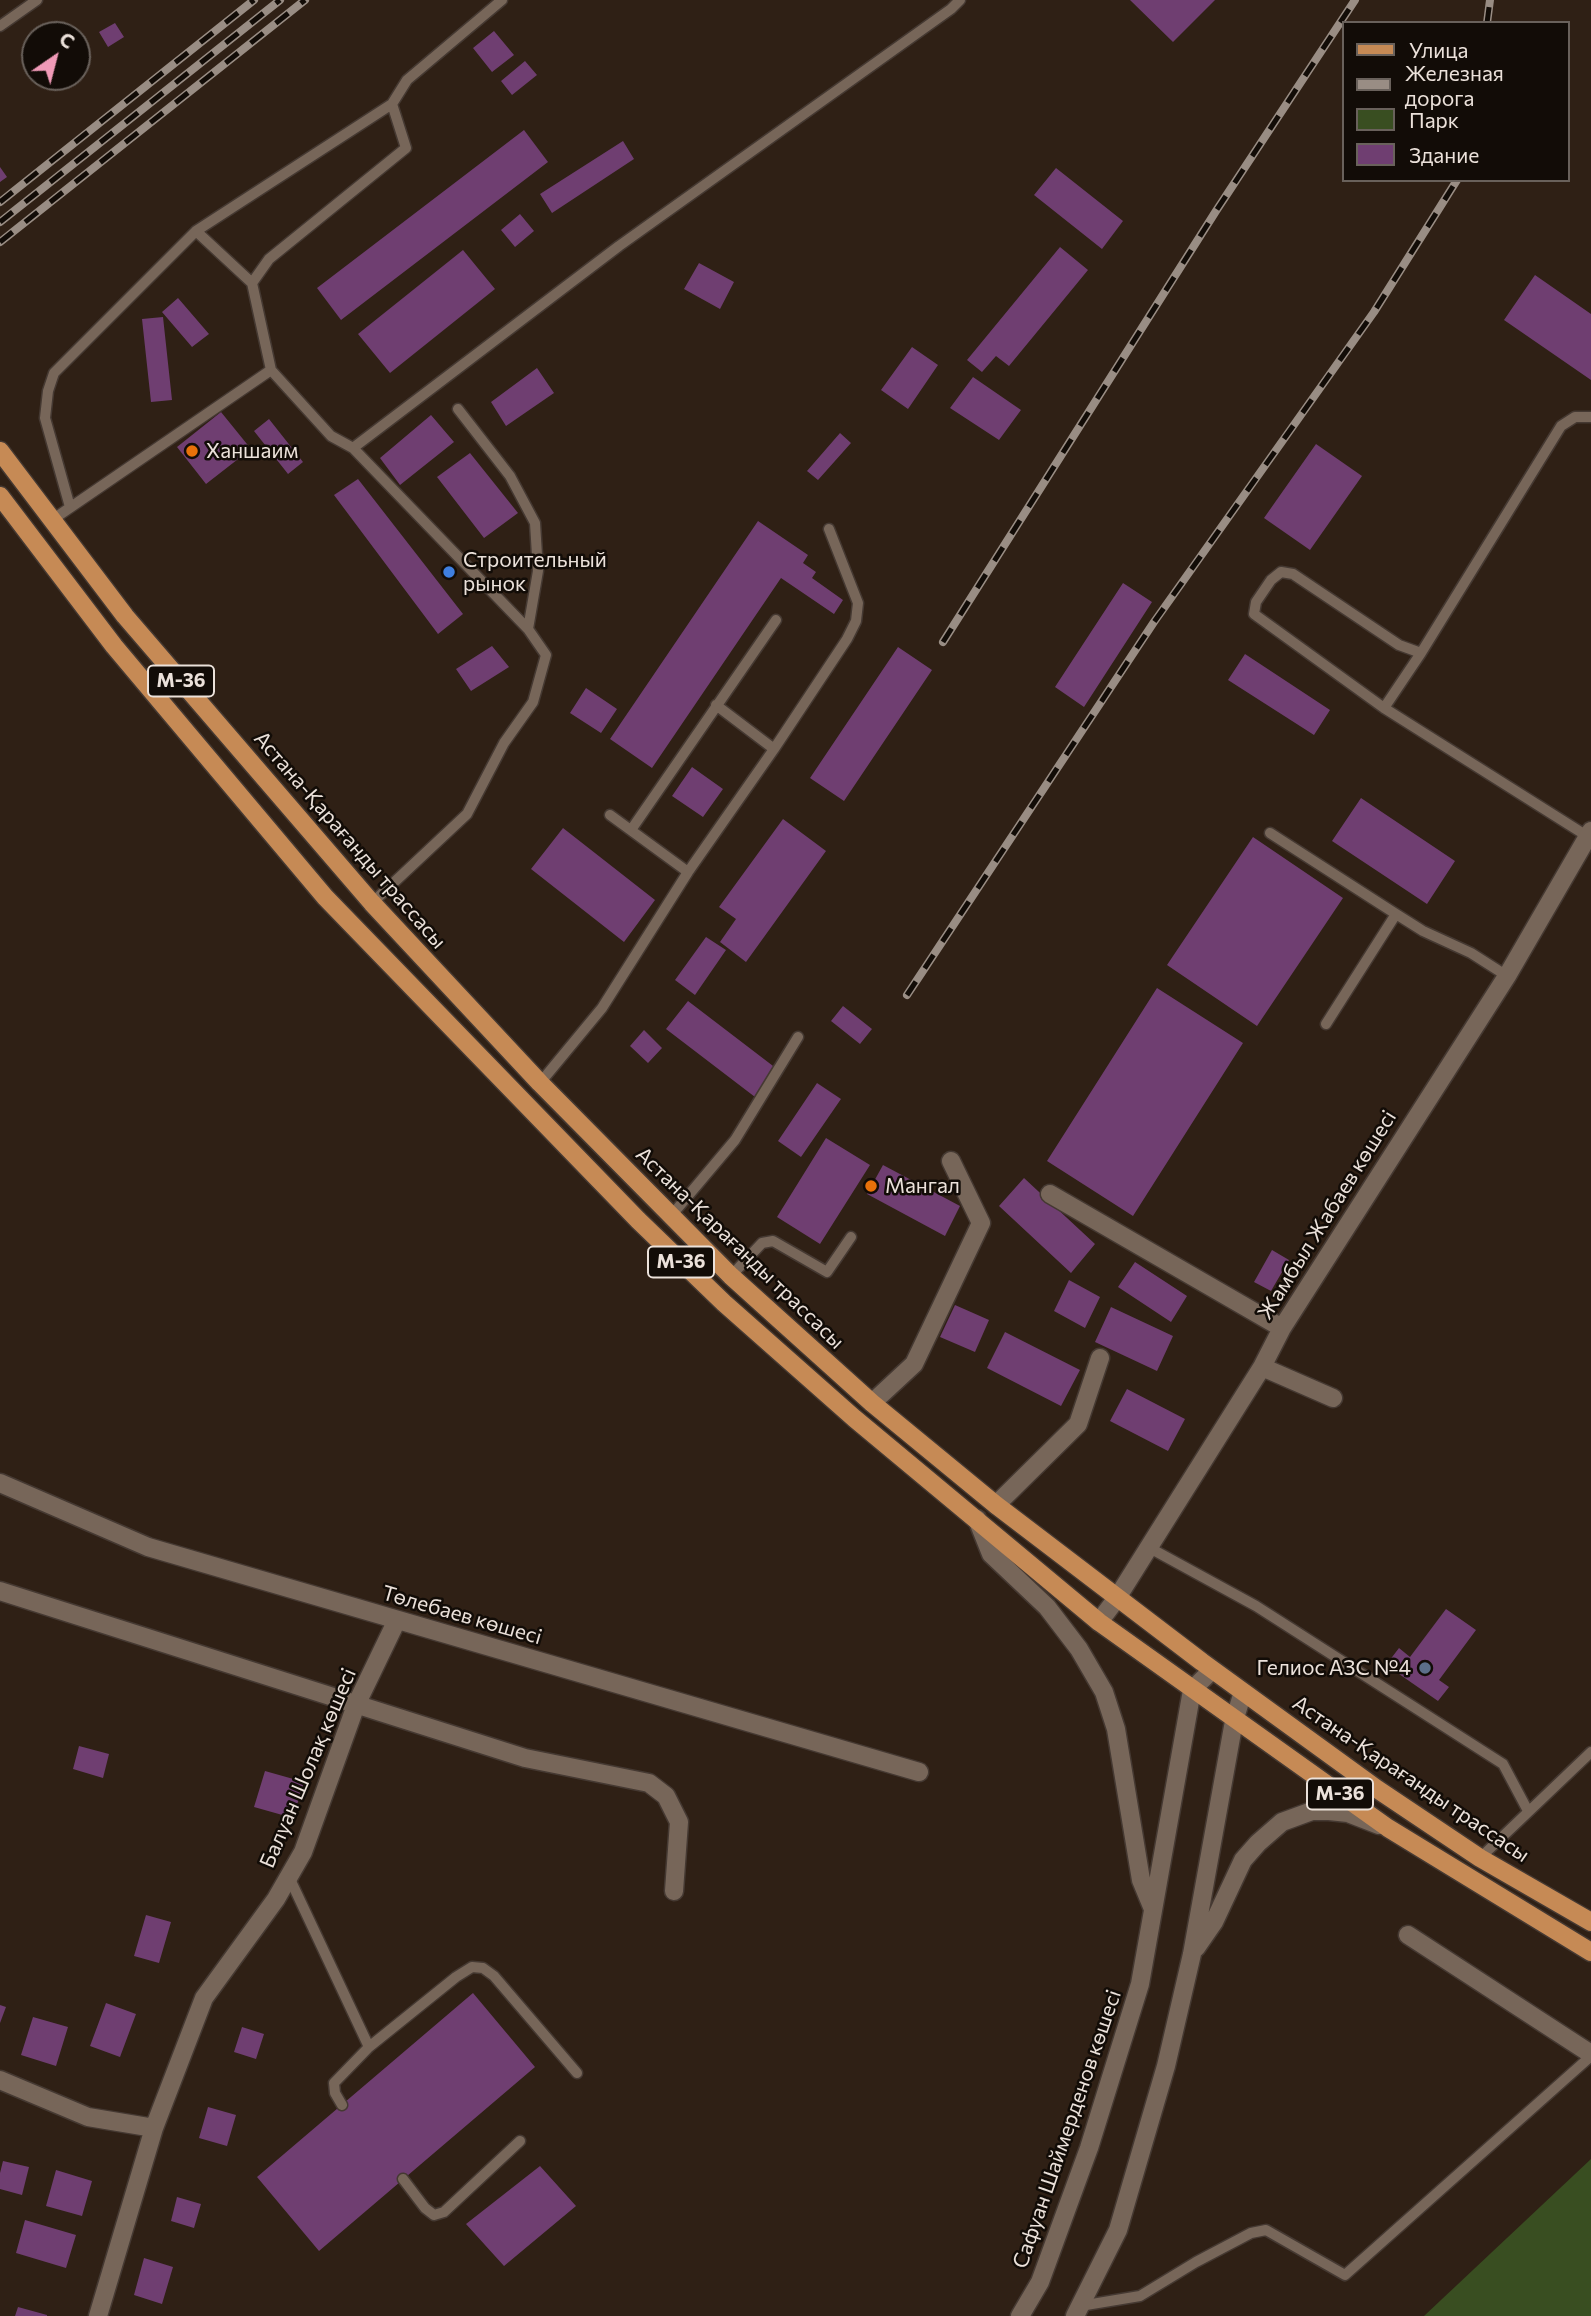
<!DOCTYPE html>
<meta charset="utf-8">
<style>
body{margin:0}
#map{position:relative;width:1591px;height:2316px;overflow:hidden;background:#2f2015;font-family:Commissioner,sans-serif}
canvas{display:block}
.legend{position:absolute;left:1342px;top:21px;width:228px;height:161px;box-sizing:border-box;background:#120c07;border:2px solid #69615b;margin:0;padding:9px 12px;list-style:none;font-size:21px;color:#ebe1da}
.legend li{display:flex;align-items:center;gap:14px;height:35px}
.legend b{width:35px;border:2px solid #69615b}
.north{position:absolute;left:21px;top:21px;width:70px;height:70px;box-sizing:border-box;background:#120c07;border:2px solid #69615b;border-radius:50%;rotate:35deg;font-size:19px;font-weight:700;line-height:28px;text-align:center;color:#ebe1da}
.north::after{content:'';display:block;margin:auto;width:24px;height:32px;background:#f09ab7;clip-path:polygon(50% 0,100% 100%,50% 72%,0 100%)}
</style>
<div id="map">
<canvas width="1591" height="2316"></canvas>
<ul class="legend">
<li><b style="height:9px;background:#c68a55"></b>Улица</li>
<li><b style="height:9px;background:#998d84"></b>Железная дорога</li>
<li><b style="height:19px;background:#394e21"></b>Парк</li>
<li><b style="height:19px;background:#6f3e71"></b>Здание</li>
</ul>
<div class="north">С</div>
</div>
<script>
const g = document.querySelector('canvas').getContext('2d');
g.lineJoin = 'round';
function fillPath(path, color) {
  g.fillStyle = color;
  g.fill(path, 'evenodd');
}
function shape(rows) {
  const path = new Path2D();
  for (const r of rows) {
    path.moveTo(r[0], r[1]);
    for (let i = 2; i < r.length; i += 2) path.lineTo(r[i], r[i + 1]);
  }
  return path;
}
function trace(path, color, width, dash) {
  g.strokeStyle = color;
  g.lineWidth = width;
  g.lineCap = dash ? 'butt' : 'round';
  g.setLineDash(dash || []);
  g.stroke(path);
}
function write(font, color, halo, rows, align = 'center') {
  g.font = font + ' Commissioner,sans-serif';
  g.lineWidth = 5;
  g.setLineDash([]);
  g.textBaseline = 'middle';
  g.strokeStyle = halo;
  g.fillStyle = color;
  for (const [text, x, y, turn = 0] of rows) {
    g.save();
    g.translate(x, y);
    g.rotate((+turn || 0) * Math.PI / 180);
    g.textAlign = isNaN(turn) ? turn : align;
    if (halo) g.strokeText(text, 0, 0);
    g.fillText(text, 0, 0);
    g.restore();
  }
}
fillPath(shape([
 [1591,2159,1591,2316,1424,2316]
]), '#394e21');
fillPath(shape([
 [1130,0,1215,0,1173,42],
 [115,23,124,37,108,47,99,32],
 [494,31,514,55,492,72,473,48],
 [525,61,537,75,512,95,501,81],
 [524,130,548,162,341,320,317,288],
 [623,141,634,159,552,213,540,194],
 [0,167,7,177,0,182],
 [1056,168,1123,221,1102,249,1034,195],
 [520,214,534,231,515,247,501,230],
 [1060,247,1088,270,1009,366,996,356,982,372,967,360],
 [463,250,495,289,390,373,358,334],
 [699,263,734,282,720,309,684,289],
 [1535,275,1591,314,1591,380,1504,320],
 [178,298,209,334,192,347,162,312],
 [163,317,172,400,151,402,142,319],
 [912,347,938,365,908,409,881,390],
 [537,368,554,393,506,426,491,402],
 [973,377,1021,410,999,440,950,408],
 [221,412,251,449,206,484,177,447],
 [431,415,454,442,400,485,380,458],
 [269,419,303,462,288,474,254,431],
 [840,433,851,443,818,480,807,471],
 [1316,444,1362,476,1310,550,1264,518],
 [470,453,518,513,484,538,437,477],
 [358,479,463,614,438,634,334,495],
 [758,521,808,555,803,563,816,572,812,578,843,600,834,614,781,578,652,768,610,739],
 [1123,583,1152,602,1084,707,1055,687],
 [492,646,509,667,471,691,456,669],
 [898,647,932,670,844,801,810,778],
 [1245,654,1330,710,1314,735,1228,680],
 [586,688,617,709,601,733,570,713],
 [692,767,723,789,703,817,672,796],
 [1361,798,1455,861,1427,904,1332,841],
 [783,819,826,851,746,962,720,942,736,919,719,907],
 [563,828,655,900,624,942,531,869],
 [1253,837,1343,898,1257,1026,1167,965],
 [706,937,726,950,695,995,675,980],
 [1157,988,1243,1043,1133,1216,1047,1161],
 [688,1001,777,1069,755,1097,666,1029],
 [843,1006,872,1029,860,1044,831,1021],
 [644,1030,662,1048,648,1063,630,1046],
 [817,1083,841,1099,801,1157,778,1141],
 [826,1138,870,1165,820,1244,777,1217],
 [883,1165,960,1206,945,1236,867,1194],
 [1024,1178,1095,1244,1071,1273,999,1206],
 [1272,1250,1289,1260,1271,1291,1254,1282],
 [1135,1262,1187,1296,1171,1322,1118,1287],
 [1069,1280,1100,1297,1085,1328,1054,1311],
 [955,1305,989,1320,975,1352,940,1337],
 [1111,1307,1173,1336,1157,1371,1095,1342],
 [1005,1332,1080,1370,1061,1406,987,1368],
 [1127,1389,1185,1419,1168,1451,1110,1421],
 [1446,1609,1476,1630,1439,1680,1449,1687,1438,1701,1386,1665,1399,1648,1410,1657],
 [79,1746,109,1754,103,1778,73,1769],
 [265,1771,304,1782,293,1818,254,1807],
 [146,1915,171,1922,159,1963,134,1956],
 [473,1993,535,2067,319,2251,257,2177],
 [106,2003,136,2014,120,2057,90,2046],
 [0,2005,6,2007,0,2023],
 [33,2017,68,2027,56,2066,21,2055],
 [242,2027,264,2034,256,2059,234,2052],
 [208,2107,236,2115,227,2146,199,2138],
 [3,2161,29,2167,22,2195,0,2189,0,2173],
 [540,2166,576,2206,504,2266,466,2224],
 [56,2170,92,2181,82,2216,46,2206],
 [177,2197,201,2204,194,2228,171,2221],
 [25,2220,76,2235,66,2268,16,2253],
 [144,2258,173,2267,162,2304,134,2295],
 [18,2307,47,2315,47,2316,15,2316]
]), '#6f3e71');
const lane = shape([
 [0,26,37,0],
 [252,283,196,231,392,104],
 [271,370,252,283,269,259,406,148,392,104,407,80,502,0],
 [353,448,528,629],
 [70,507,45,418,48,391,54,373,196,231],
 [52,520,271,370,331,436,353,448,619,246,951,9,960,0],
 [716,705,774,749],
 [1384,708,1421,653],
 [610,815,688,872],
 [631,830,776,620],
 [1270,833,1396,914,1423,931,1471,953,1507,976],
 [1587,836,1384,708,1254,614,1256,602,1271,580,1281,572,1293,574,1399,645,1421,653,1561,426,1575,417,1591,417],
 [372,903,467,814,504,743,533,702,546,655,528,629,538,571,535,523,510,476,458,409],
 [1326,1024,1396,914],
 [540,1083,602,1008,688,872,774,749,847,639,856,621,858,603,829,529],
 [671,1216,735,1140,798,1037],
 [731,1276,762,1243,773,1241,827,1272,851,1237],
 [1148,1547,1256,1606,1503,1764,1528,1811],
 [1480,1858,1591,1752],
 [289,1877,369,2047,334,2083,335,2093,342,2105],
 [369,2047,456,1977,472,1967,483,1968,494,1976,577,2073],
 [403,2179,425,2208,434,2215,444,2212,520,2141],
 [1080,2306,1140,2296,1196,2262,1251,2233,1266,2230,1345,2275,1591,2056]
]);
const street = shape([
 [1050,1194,1282,1328],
 [1262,1367,1333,1398],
 [872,1403,914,1364,981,1223,951,1161],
 [0,1483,148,1547,919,1772],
 [996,1505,1078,1424,1100,1358],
 [0,1591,525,1758,649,1783,666,1796,679,1822,674,1891],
 [1099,1622,1117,1598,1262,1367,1282,1328,1507,976,1591,831],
 [1408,1935,1591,2054],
 [0,2080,88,2117,154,2128],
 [98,2316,154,2128,204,1998,276,1899,303,1852,356,1705,397,1620]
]);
const secondary = shape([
 [977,1519,991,1554,1047,1607,1079,1649,1104,1692,1116,1729,1141,1880,1153,1909],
 [1196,1948,1214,1922,1243,1860,1258,1843,1282,1822,1312,1811,1329,1811,1348,1813,1379,1825],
 [1020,2316,1040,2282,1089,2148,1140,1984,1192,1690,1212,1670],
 [1075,2316,1118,2230,1166,2066,1192,1954,1234,1721,1243,1692]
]);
const primary = shape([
 [0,451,125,616,372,903,540,1083,731,1276,872,1403,996,1505,1202,1662,1377,1789,1480,1858,1591,1922],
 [0,496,114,646,325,897,638,1220,724,1303,854,1418,1099,1622,1388,1828,1591,1952]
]);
trace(lane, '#453932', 13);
trace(street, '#453932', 21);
trace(secondary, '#453932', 21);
trace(primary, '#453932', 21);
trace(lane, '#776659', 10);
trace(street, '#776659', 18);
trace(secondary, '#776659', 18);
trace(primary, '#c68a55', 18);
const rail = shape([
 [1487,23,1490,0],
 [0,202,254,0],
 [0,222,280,0],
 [0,242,305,0],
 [943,642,1216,211,1355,0],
 [907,995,1154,622,1374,312,1457,180]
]);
trace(rail, '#998d84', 8);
trace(rail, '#120c07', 5, [16]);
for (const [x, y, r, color] of [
 [192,451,7,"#e8710a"],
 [449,572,7,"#3f7fe0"],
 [871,1186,7,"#e8710a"],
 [1425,1668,7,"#5c6f8a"]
]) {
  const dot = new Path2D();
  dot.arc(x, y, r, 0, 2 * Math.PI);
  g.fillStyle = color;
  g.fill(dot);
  trace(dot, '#120c07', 2.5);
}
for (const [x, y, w] of [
 [181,681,66],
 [681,1262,66],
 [1340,1794,66]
]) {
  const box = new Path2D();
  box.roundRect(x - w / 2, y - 15.5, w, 31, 5);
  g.fillStyle = '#120c07';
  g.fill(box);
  trace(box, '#ebe1da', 2);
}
write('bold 19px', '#ebe1da', null, [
 ["M-36",181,681],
 ["M-36",681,1262],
 ["M-36",1340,1794]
]);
write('21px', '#ebe1da', '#120c07', [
 ["Ханшаим",206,451],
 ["Строительный",463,560],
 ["рынок",463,584],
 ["Мангал",885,1186],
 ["Гелиос АЗС №4",1411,1668,"right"]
], 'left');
write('21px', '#ebe1da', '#120c07', [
 ["Астана-Қарағанды трассасы",350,840,49],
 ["Жамбыл Жабаев көшесі",1327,1215,-58],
 ["Астана-Қарағанды трассасы",740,1248,44],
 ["Төлебаев көшесі",462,1615,16],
 ["Балуан Шолақ көшесі",308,1768,-67],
 ["Астана-Қарағанды трассасы",1411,1779,34],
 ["Сафуан Шаймерденов көшесі",1067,2129,-71]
]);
</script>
